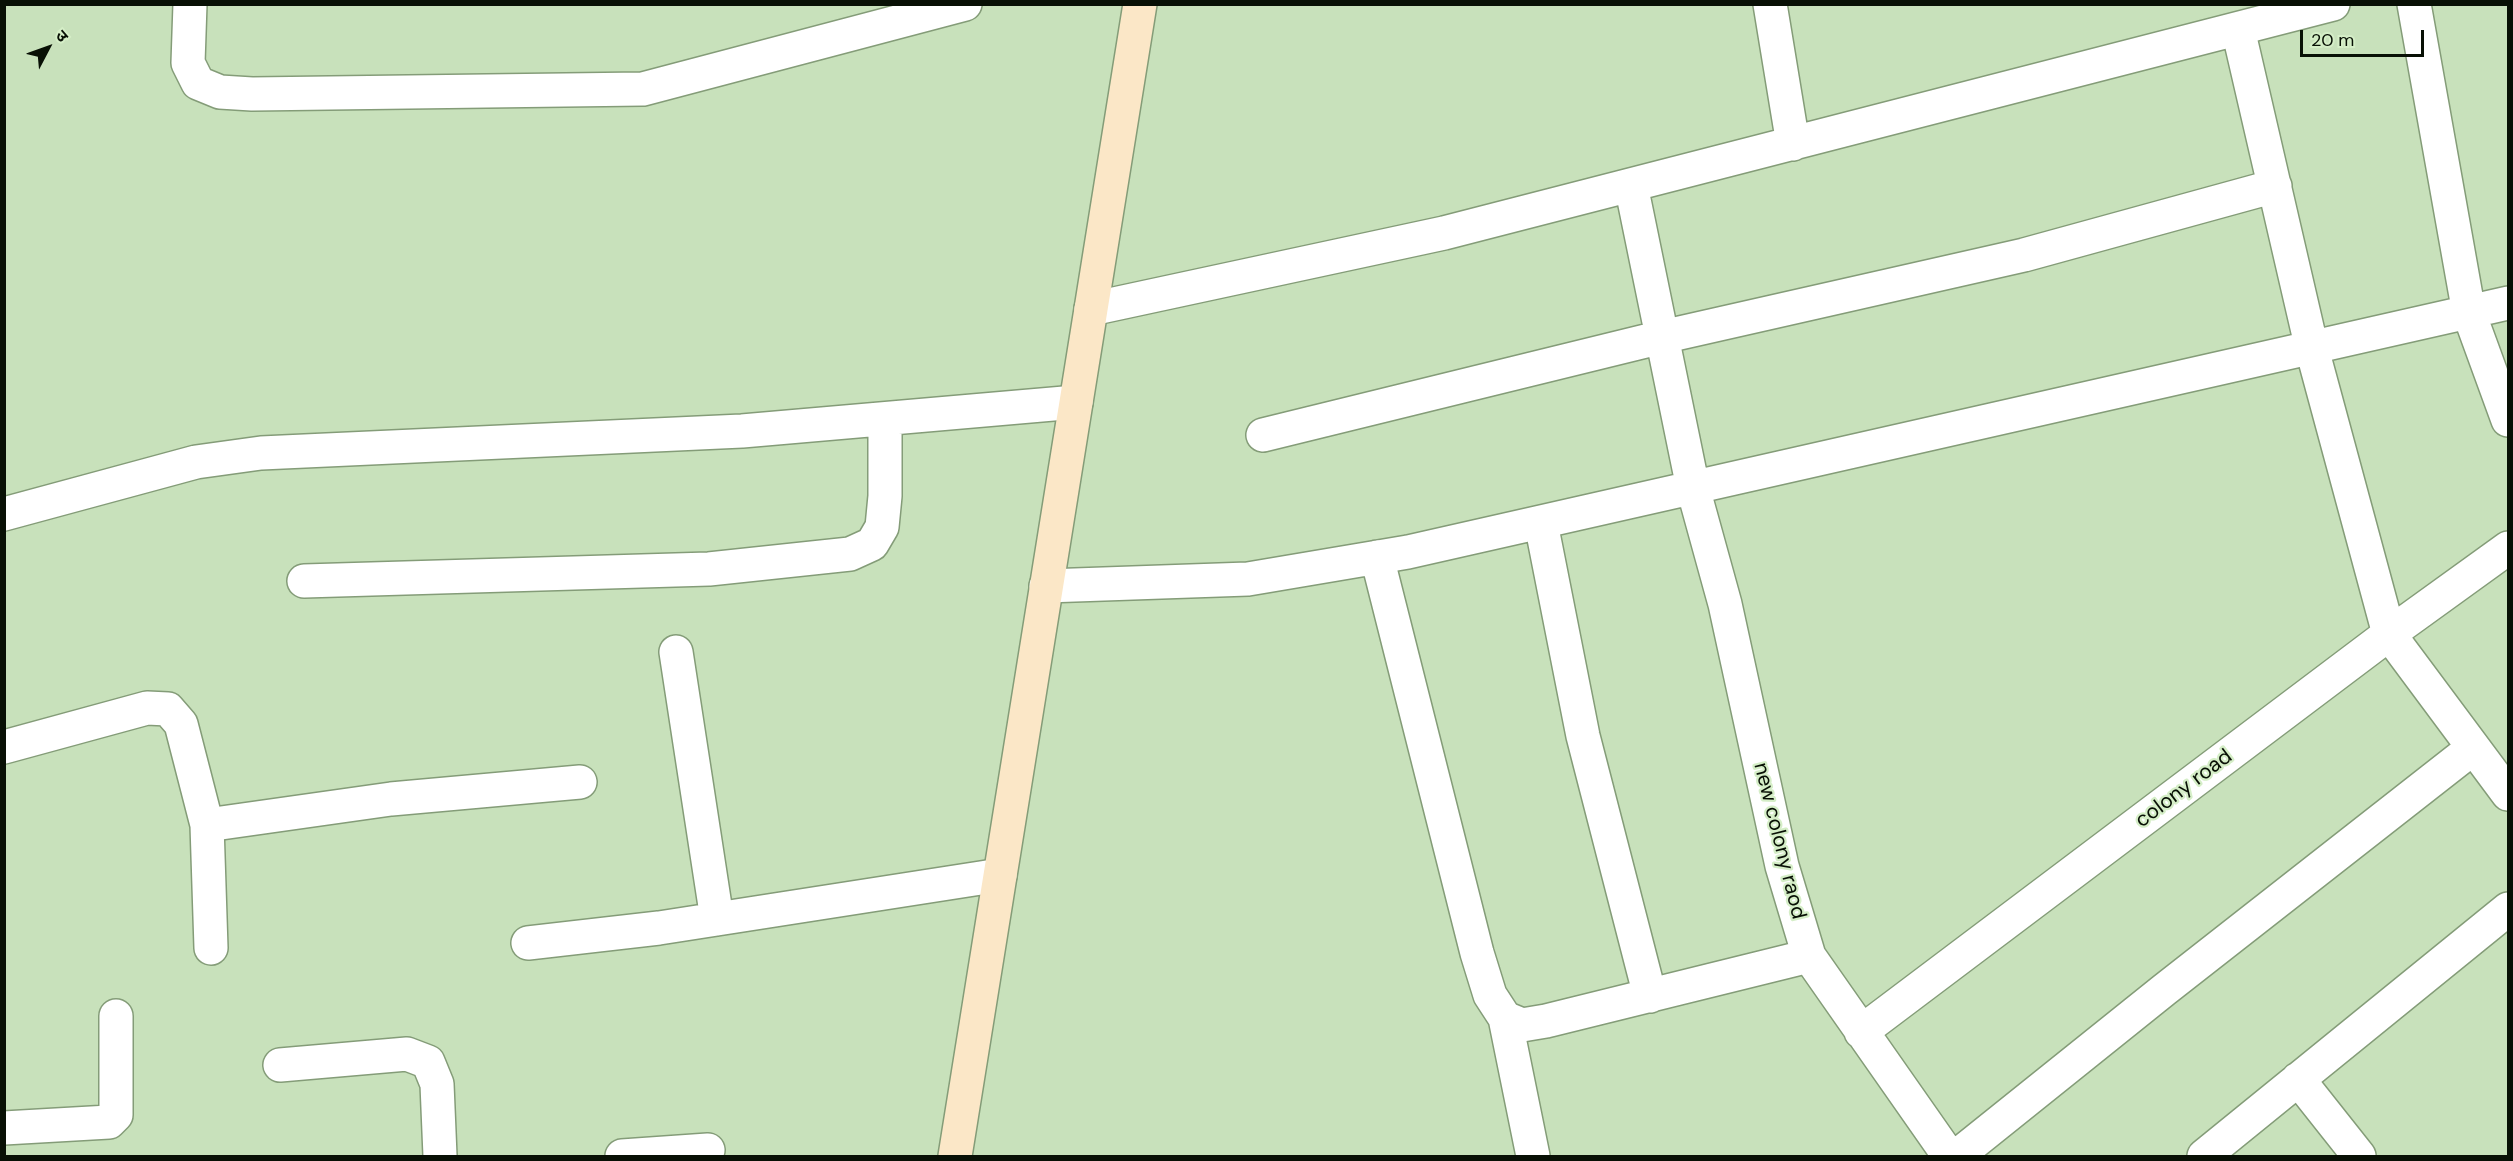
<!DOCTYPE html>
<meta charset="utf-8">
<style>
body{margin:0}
#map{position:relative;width:2513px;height:1161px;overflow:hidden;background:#c8e1bb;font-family:"DM Sans","Noto Sans Devanagari",sans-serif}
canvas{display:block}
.frame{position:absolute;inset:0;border:6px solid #081005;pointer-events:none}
.north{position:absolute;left:18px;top:18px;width:60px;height:60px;-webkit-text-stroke:4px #d5eec7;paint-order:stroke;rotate:49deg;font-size:16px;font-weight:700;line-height:24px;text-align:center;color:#081005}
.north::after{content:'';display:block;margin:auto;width:21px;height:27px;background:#081005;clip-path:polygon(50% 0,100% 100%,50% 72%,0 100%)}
.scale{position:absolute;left:2300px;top:30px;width:124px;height:27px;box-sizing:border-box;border:3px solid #081005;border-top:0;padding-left:8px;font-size:18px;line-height:21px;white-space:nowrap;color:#081005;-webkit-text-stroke:4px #d5eec7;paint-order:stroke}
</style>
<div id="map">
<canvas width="2513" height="1161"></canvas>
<div class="frame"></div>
<div class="north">उ</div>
<div class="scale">20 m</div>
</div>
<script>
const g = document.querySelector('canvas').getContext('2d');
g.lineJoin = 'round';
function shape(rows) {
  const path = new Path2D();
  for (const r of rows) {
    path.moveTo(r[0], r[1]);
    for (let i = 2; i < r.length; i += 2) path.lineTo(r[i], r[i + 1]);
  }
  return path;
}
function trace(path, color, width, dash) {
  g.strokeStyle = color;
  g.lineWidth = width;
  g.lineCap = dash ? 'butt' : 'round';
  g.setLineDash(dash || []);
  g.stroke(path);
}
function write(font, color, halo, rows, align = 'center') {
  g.font = font + ' "DM Sans",sans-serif';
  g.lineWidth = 4.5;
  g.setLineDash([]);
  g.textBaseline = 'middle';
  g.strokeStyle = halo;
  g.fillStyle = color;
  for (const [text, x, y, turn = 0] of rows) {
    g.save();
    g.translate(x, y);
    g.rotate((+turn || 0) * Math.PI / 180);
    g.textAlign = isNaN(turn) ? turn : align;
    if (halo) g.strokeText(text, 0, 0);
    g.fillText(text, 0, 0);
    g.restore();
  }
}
const minor = shape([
 [190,4,188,63,198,83,220,92,252,94,643,89,965,4],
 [1770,4,1793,144],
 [2414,4,2469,313,2508,420],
 [2238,29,2312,349,2389,634,2508,794],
 [1631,185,1693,488,1725,604,1782,866,1809,956,1949,1156],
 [1091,309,1444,233,2333,4],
 [1263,435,1662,337,2024,255,2275,186],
 [4,514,196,462,261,453,742,431,1076,402],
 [1541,523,1583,736,1650,996],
 [1377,557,1477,953,1490,995,1505,1018,1522,1025,1546,1021,1809,956],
 [304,581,709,569,850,554,872,544,882,527,885,496,885,419],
 [1046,586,1248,579,1408,552,2508,303],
 [676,652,717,919],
 [4,747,147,708,168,709,181,724,207,825,211,948],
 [207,825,391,799,580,782],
 [528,943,659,928,1000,875],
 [1505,1018,1533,1156],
 [1861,1032,2389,634,2508,548],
 [280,1065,407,1054,428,1062,437,1084,440,1156],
 [2298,1079,2359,1156],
 [4,1128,109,1122,116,1115,116,1016],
 [622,1156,708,1150],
 [1957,1156,2164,990,2473,748],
 [2204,1156,2508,909]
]);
const secondary = shape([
 [955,1156,1140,4]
]);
trace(minor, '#849c78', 36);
trace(secondary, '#849c78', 36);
trace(minor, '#fff', 33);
trace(secondary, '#fbe7c7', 33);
write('21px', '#081005', '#d5eec7', [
 ["colony road",2184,789,-37],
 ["new colony raod",1779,841,76]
]);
</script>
